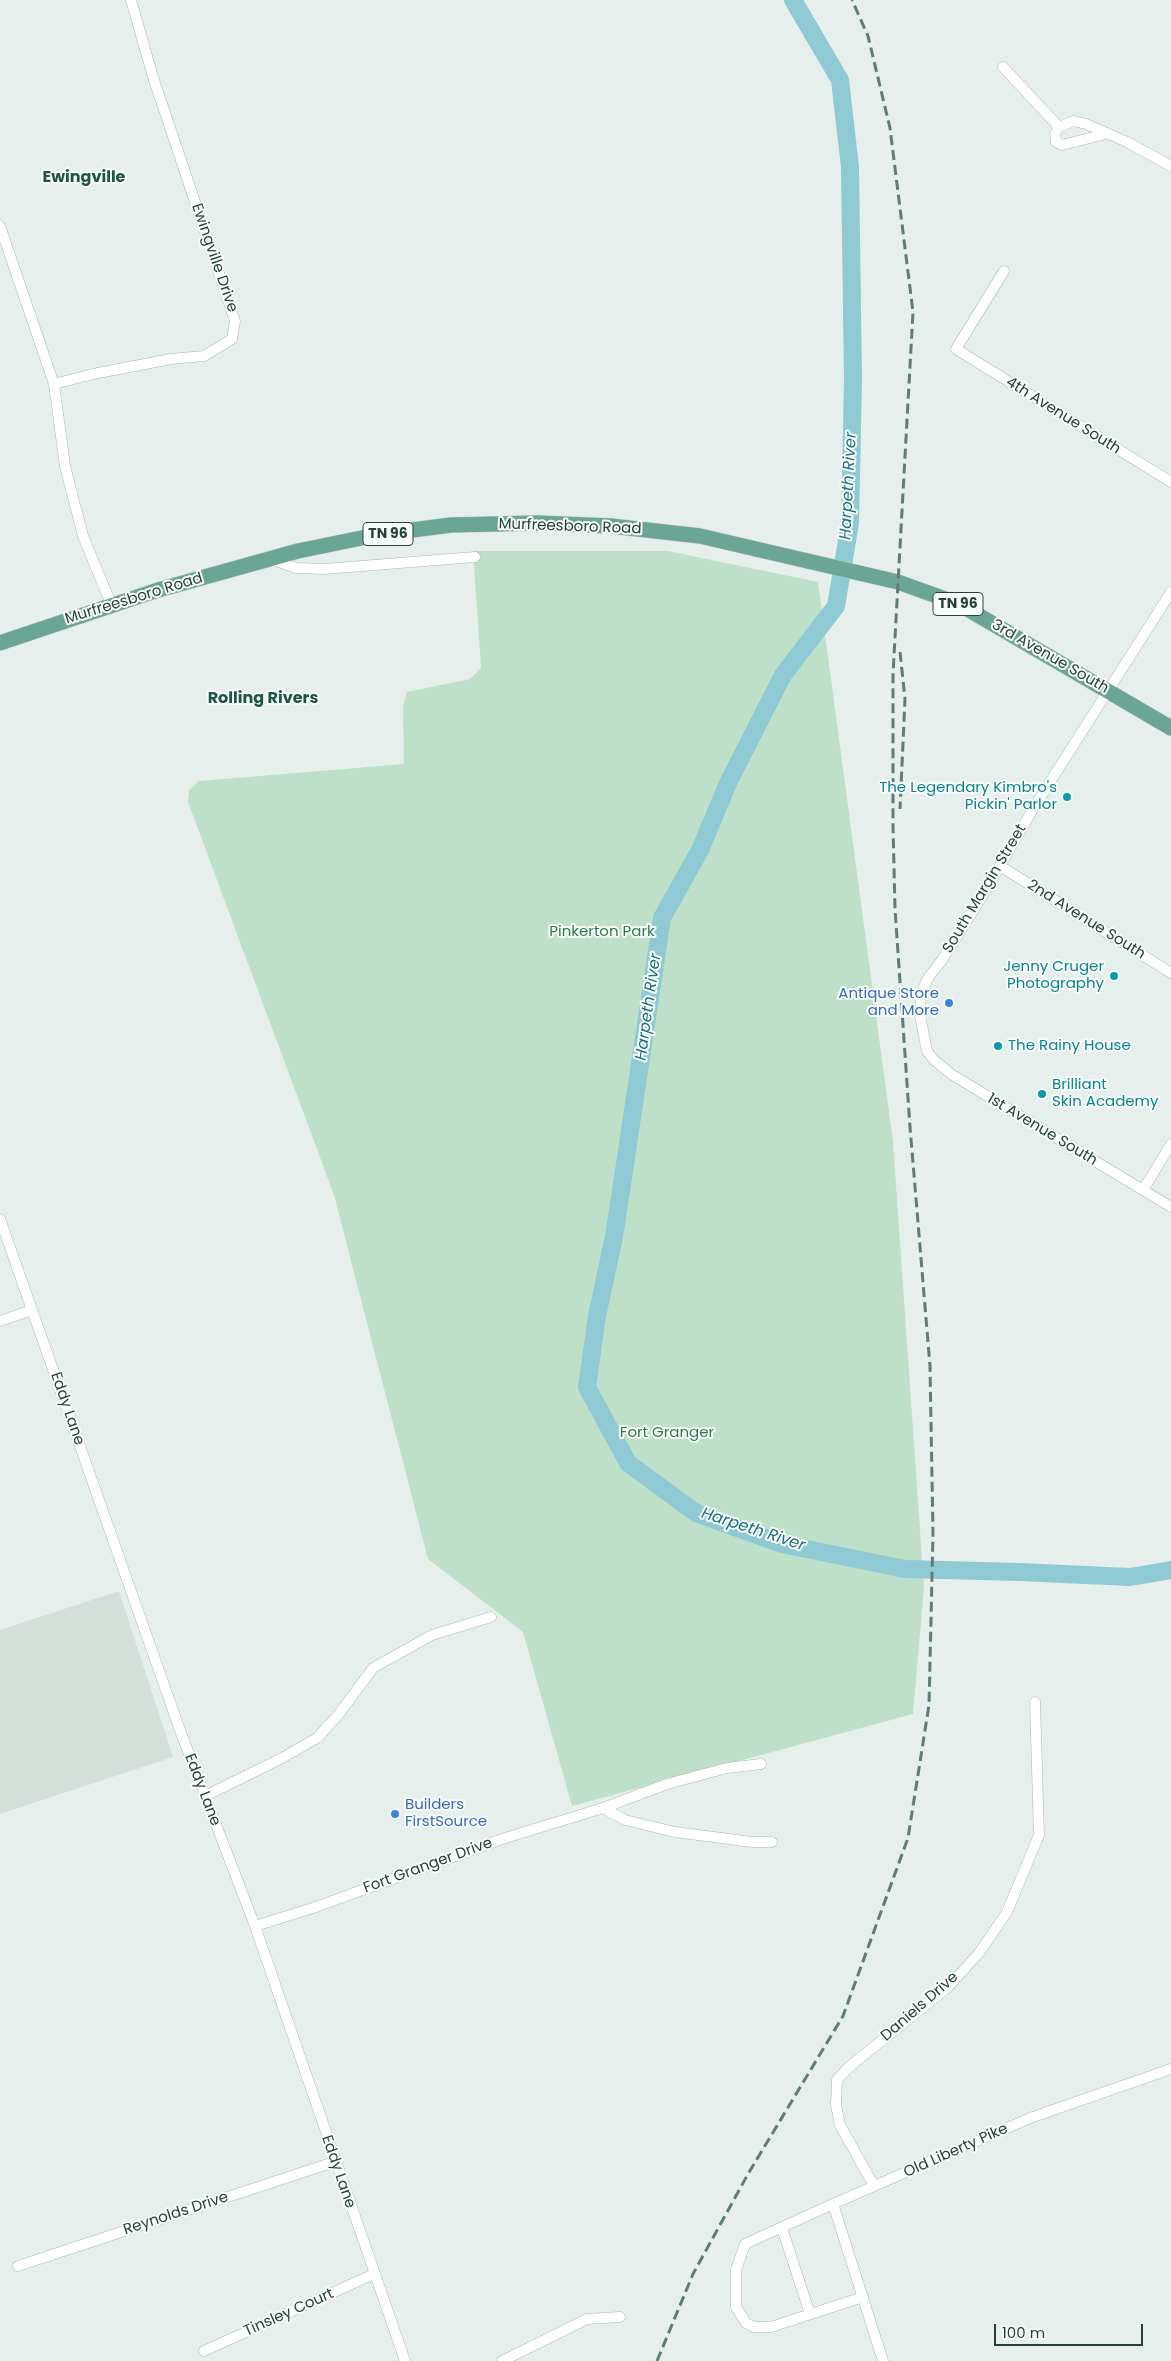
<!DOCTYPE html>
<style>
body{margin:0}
#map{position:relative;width:1171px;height:2361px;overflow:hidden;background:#e6efeb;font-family:Poppins,sans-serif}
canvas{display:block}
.scale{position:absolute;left:994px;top:2324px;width:149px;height:22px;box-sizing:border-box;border:2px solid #24423a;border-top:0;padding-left:6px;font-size:15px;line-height:18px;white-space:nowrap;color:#24423a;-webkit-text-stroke:4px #f7fbf9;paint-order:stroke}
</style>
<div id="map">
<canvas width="1171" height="2361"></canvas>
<div class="scale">100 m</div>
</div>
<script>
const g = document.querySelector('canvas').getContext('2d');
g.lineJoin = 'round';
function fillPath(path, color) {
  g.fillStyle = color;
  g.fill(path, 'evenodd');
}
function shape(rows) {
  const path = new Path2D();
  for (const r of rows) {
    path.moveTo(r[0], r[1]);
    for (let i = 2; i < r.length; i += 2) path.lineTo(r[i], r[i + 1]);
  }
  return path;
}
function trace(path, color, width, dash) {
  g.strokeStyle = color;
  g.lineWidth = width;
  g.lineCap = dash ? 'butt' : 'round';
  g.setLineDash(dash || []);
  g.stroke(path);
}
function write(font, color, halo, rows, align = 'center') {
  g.font = font + ' Poppins,sans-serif';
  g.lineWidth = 4;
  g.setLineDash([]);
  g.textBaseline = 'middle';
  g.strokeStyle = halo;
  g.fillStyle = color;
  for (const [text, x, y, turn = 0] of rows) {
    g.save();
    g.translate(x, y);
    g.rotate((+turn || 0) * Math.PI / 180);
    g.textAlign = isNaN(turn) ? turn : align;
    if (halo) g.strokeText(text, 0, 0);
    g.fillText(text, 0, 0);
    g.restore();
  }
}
fillPath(shape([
 [119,1591,173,1757,0,1814,0,1630]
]), '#d4dfda');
fillPath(shape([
 [473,551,668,551,818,582,893,1142,924,1587,913,1714,572,1806,523,1632,428,1559,334,1195,188,802,189,790,199,781,404,764,403,706,407,692,470,679,481,668]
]), '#bfe0c8');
trace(shape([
 [793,0,840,80,850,167,853,379,850,523,836,606,783,675,729,781,700,850,662,918,614,1237,597,1316,587,1387,628,1463,696,1513,782,1544,905,1569,1019,1572,1130,1577,1171,1570]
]), '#8ec9d4', 18);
const minor = shape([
 [1003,67,1059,127],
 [1106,134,1062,145,1056,142,1055,134,1059,127,1074,121,1086,124,1127,142,1171,166],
 [0,226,54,384,65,466,83,536,111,604],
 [1004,271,956,349,1171,482],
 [54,384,93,374,171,359,204,356,232,339,235,321,153,77,131,0],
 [271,559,296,568,324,569,475,557],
 [1171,592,1036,804,983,895,942,960,928,978,921,994,920,1015,927,1051,934,1060,951,1074,1171,1207],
 [1000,866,1171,973],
 [1143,1190,1171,1144],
 [0,1219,181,1733,255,1926,405,2361],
 [0,1321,32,1310],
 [205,1796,282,1758,317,1738,339,1714,373,1668,432,1635,491,1617],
 [603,1808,667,1784,727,1768,761,1764],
 [255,1926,313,1908,502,1839,603,1808,625,1820,675,1832,752,1842,772,1842],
 [874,2186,840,2125,836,2105,837,2080,849,2067,948,1987,979,1953,1007,1912,1039,1835,1035,1702],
 [833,2204,883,2361],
 [782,2228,810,2314],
 [18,2266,334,2162],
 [863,2297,771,2327,754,2327,746,2323,736,2307,736,2270,745,2244,833,2204,1030,2118,1171,2069],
 [204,2351,374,2274],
 [502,2361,587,2319,620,2317]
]);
const primary = shape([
 [0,643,158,590,298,551,381,534,451,525,538,523,611,526,700,536,898,582,959,604,1171,728]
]);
trace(minor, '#a8b8b2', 11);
trace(primary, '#c2cac8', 16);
trace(minor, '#fff', 10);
trace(primary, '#6aa596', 15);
trace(shape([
 [900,652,905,699,900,809],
 [657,2361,693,2274,748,2174,843,2016,908,1838,929,1705,933,1534,930,1366,910,1127,895,909,893,826,893,674,913,312,890,128,868,36,852,0]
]), '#5f7d75', 3, [10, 5]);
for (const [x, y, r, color] of [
 [1067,797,5,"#0f9aa8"],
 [1114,976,5,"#0f9aa8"],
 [949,1003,5,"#3f7fe0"],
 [998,1046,5,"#0f9aa8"],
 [1042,1094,5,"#0f9aa8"],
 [395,1814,5,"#3f7fe0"]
]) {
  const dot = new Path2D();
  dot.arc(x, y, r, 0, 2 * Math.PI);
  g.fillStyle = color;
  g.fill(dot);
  trace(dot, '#f7fbf9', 2);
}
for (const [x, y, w] of [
 [388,534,50],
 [958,604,50]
]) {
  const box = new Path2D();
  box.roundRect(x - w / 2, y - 11.5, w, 23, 4);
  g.fillStyle = '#f7fbf9';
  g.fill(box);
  trace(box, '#24423a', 1);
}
write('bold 14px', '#24423a', null, [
 ["TN 96",388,534],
 ["TN 96",958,604]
]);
write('15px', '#24423a', '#f7fbf9', [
 ["Ewingville Drive",214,258,71],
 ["4th Avenue South",1063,416,32],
 ["Murfreesboro Road",570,527,2],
 ["Murfreesboro Road",134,599,-17],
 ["3rd Avenue South",1050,657,30],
 ["South Margin Street",985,889,-59],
 ["2nd Avenue South",1086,920,32],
 ["1st Avenue South",1042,1130,31],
 ["Eddy Lane",67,1409,71],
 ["Eddy Lane",202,1790,69],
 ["Fort Granger Drive",428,1866,-20],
 ["Daniels Drive",920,2007,-41],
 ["Old Liberty Pike",956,2151,-24],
 ["Eddy Lane",338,2172,71],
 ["Reynolds Drive",176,2214,-18],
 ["Tinsley Court",289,2313,-24]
]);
write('15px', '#0d838f', '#f7fbf9', [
 ["The Legendary Kimbro's",1057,788],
 ["Pickin' Parlor",1057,805],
 ["Jenny Cruger",1104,967],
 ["Photography",1104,984],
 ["The Rainy House",1008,1046,"left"],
 ["Brilliant",1052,1085,"left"],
 ["Skin Academy",1052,1102,"left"]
], 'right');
write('15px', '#2d7a4b', '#f7fbf9', [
 ["Pinkerton Park",602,932],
 ["Fort Granger",667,1433]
]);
write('15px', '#366cbe', '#f7fbf9', [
 ["Antique Store",939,994],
 ["and More",939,1011],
 ["Builders",405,1805,"left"],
 ["FirstSource",405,1822,"left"]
], 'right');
write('bold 16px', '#1f5548', '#f7fbf9', [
 ["Ewingville",84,178],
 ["Rolling Rivers",263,699]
]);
write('italic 16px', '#1c6f80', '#f7fbf9', [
 ["Harpeth River",849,486,-87],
 ["Harpeth River",649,1007,-82],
 ["Harpeth River",753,1530,18]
]);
</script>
